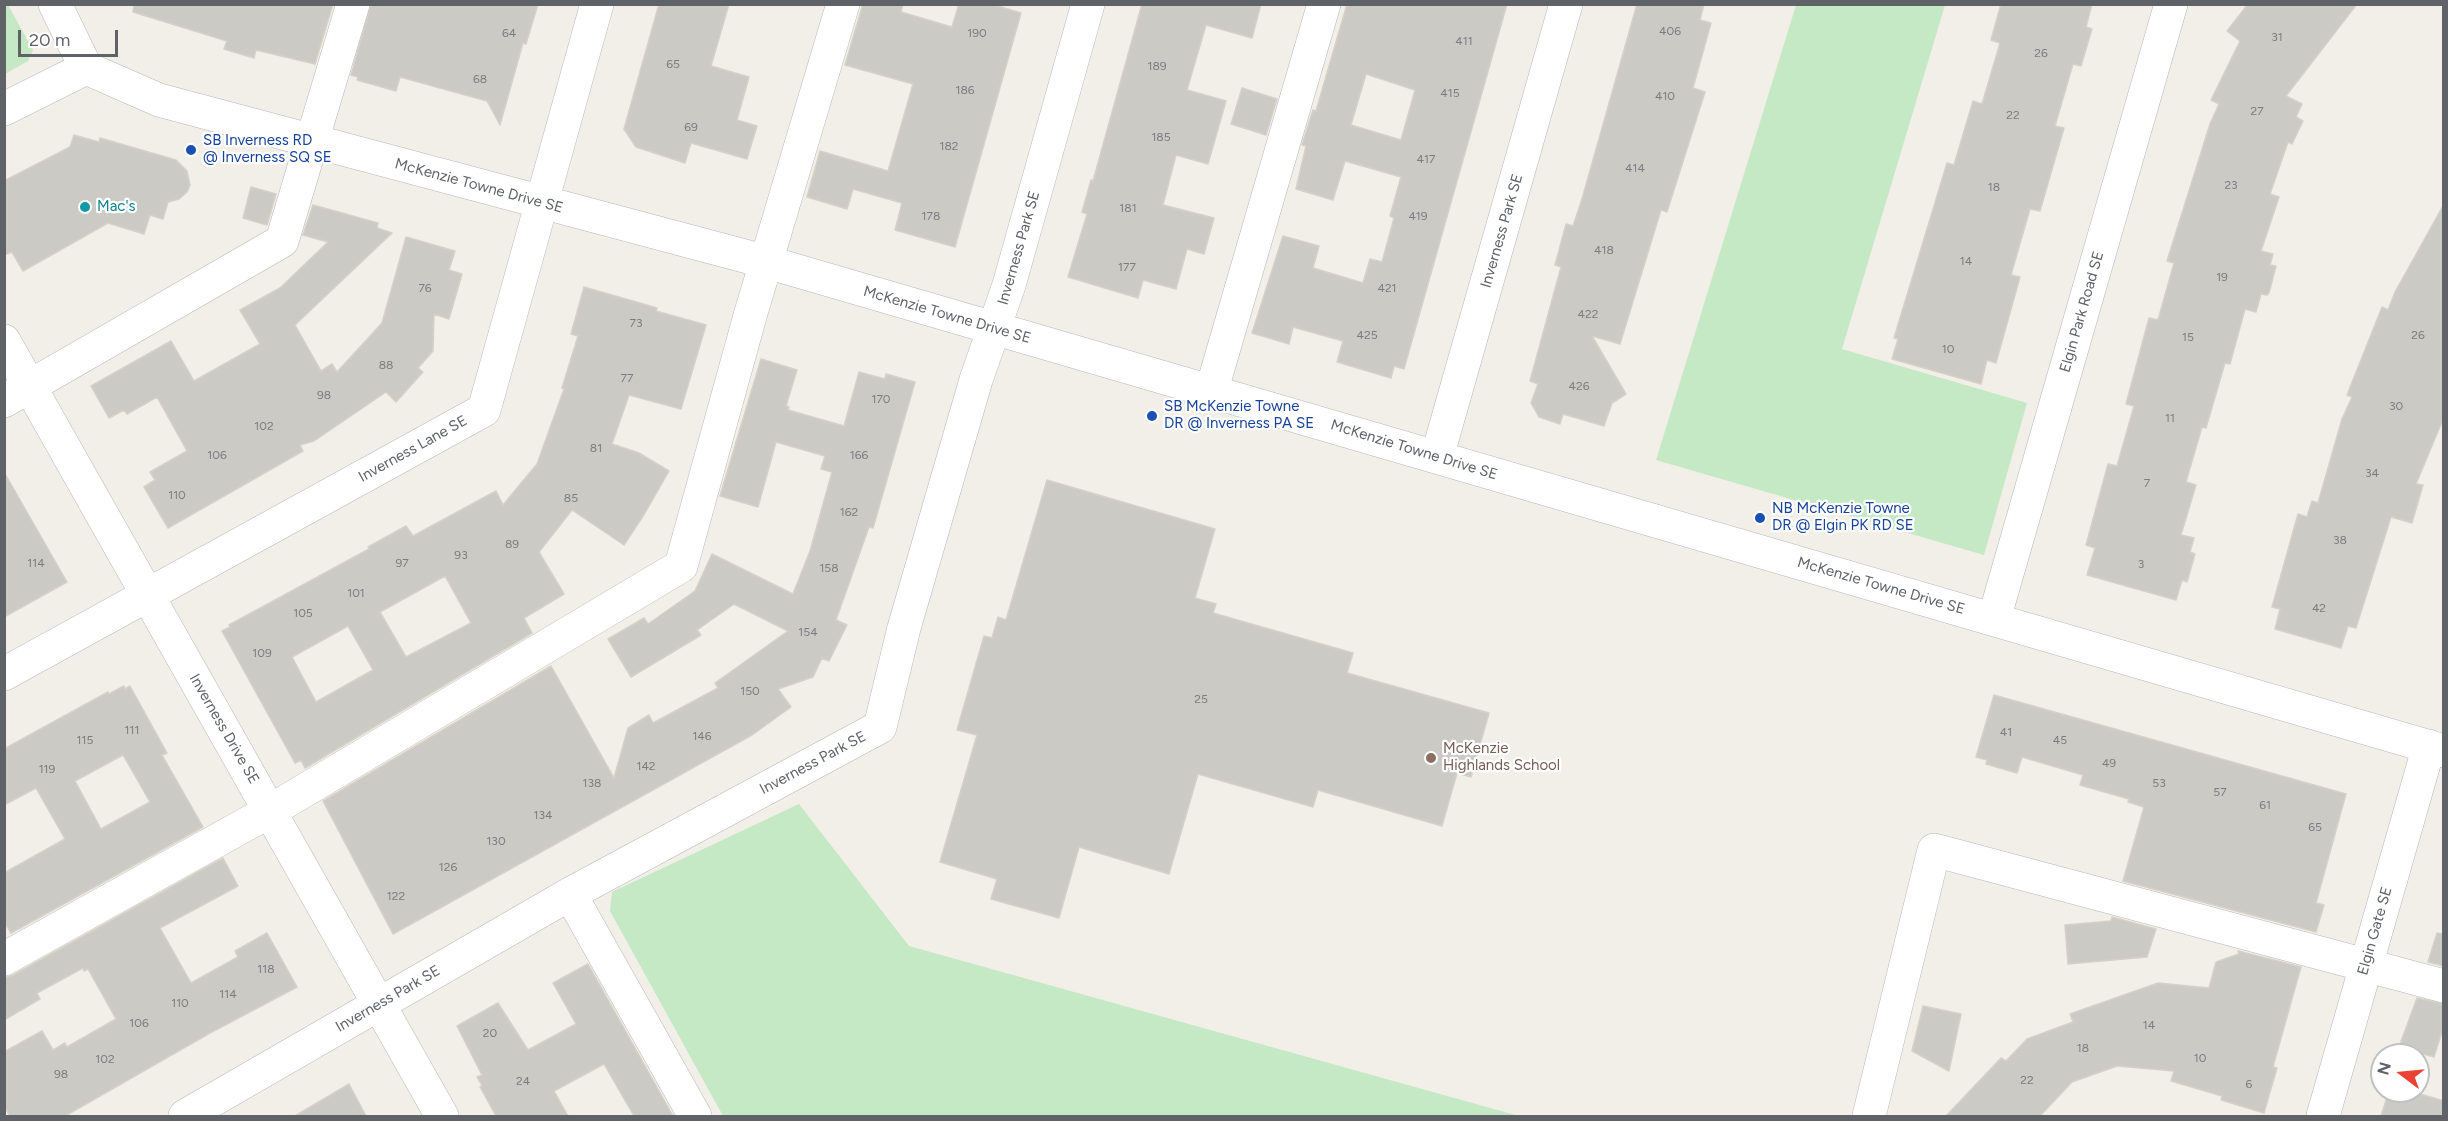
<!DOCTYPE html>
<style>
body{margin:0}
#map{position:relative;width:2448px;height:1121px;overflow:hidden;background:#f1efe8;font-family:Figtree,sans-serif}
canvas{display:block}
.frame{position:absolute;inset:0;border:6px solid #5f6368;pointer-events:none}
.north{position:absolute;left:2370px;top:1043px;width:60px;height:60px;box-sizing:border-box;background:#fff;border:2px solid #bfc1c3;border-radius:50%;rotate:286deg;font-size:16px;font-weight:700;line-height:24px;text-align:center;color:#5f6368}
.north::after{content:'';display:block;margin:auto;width:21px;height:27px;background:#ea4335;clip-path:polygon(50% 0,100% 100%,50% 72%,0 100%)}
.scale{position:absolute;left:18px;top:30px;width:100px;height:27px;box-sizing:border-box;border:3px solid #5f6368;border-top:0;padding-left:8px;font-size:18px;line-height:21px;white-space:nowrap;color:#5f6368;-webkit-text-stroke:4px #fff;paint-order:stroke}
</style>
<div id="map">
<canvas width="2448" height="1121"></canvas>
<div class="frame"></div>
<div class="north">N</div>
<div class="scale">20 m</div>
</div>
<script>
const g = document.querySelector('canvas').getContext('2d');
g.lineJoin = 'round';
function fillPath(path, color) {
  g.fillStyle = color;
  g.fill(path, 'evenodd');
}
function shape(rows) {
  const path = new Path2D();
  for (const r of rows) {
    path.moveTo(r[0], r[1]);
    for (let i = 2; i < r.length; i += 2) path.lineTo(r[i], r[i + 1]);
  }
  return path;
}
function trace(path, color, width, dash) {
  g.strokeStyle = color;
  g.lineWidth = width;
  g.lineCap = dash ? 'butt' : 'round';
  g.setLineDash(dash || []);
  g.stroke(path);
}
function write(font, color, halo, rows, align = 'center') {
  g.font = font + ' Figtree,sans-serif';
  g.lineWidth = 4.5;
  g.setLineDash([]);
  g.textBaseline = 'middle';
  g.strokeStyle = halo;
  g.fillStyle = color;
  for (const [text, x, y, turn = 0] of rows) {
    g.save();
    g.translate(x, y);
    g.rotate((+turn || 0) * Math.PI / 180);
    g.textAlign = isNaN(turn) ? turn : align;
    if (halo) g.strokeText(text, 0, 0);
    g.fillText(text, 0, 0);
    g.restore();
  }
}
fillPath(shape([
 [8,5,33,50,28,61,5,74,4,5],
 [1796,5,1945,5,1842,349,2027,403,1984,555,1656,460],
 [799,804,909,946,1519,1116,723,1116,610,911,612,892]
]), '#c5e8c5');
const building = shape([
 [134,4,333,4,315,64,256,50,254,58,224,49,227,41,133,12,134,4],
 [371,4,538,4,526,44,523,43,500,125,487,101,400,77,396,91,357,80,358,77,351,75,371,4],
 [659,4,729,4,711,66,749,77,737,120,757,126,747,159,691,143,685,163,636,147,624,129,659,4],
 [863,4,903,4,901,12,952,27,959,4,991,4,1021,13,955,247,895,230,902,203,853,189,847,209,807,197,820,151,888,171,913,84,845,65,863,4],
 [1142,4,1261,4,1252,38,1206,25,1187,90,1226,101,1208,164,1176,155,1163,205,1214,218,1204,254,1187,249,1176,289,1143,280,1138,298,1068,277,1087,214,1082,212,1091,180,1093,181,1142,4],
 [1347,4,1507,4,1404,369,1394,366,1391,378,1337,362,1343,341,1293,327,1289,344,1252,333,1283,236,1319,246,1313,268,1363,283,1370,259,1382,262,1394,218,1390,216,1401,177,1345,161,1333,200,1296,189,1306,146,1302,145,1313,110,1316,111,1347,4],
 [1366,74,1415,90,1401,140,1351,125,1366,74],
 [1637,4,1704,4,1700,20,1711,23,1693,88,1705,92,1667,212,1661,210,1620,344,1592,336,1626,394,1612,403,1604,426,1563,414,1560,424,1539,417,1531,403,1538,384,1530,381,1561,267,1555,265,1566,224,1573,226,1582,199,1637,4],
 [2001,4,2092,4,2086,27,2092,29,2081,66,2073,64,2055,126,2064,128,2040,211,2030,209,2011,275,2020,277,1996,363,1987,360,1981,384,1892,359,1898,339,1894,338,1947,163,1954,165,1973,101,1982,104,2000,43,1991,40,2001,4],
 [2248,4,2357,4,2286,96,2302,104,2296,117,2303,121,2292,144,2288,142,2270,194,2279,197,2261,251,2273,254,2270,265,2276,266,2269,293,2267,295,2261,294,2256,312,2245,309,2230,364,2225,363,2206,428,2202,427,2186,482,2196,485,2181,535,2194,538,2190,552,2195,554,2187,582,2182,580,2176,600,2087,575,2095,548,2086,545,2108,464,2117,466,2134,406,2126,404,2149,318,2158,320,2174,263,2167,261,2210,124,2219,104,2211,100,2240,41,2227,31,2248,4],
 [1242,88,1277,99,1266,135,1231,124,1242,88],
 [74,135,99,142,100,138,176,160,187,171,190,185,187,192,179,199,168,202,163,219,150,215,144,234,108,223,23,271,12,252,4,255,4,181,70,147,74,135],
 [251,187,276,194,267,225,243,218,251,187],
 [2444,204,2444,417,2416,484,2423,485,2412,523,2391,517,2356,628,2348,626,2341,648,2275,629,2280,609,2272,607,2298,514,2307,517,2312,501,2318,503,2342,419,2352,397,2347,395,2382,307,2388,310,2395,292,2444,204],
 [313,205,378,223,377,228,392,233,295,325,321,371,332,364,337,372,382,323,406,237,455,251,449,270,462,274,449,319,434,314,433,351,418,368,423,372,396,402,386,392,314,441,300,445,303,451,168,528,144,487,155,480,150,472,187,451,157,397,127,414,124,410,109,418,91,386,171,341,194,381,260,344,240,310,280,288,328,242,303,235,313,205],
 [584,287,657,308,656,311,706,325,681,409,629,395,612,444,639,453,669,471,645,513,624,545,572,510,539,552,564,594,524,618,532,633,305,768,301,760,295,763,222,631,230,627,229,625,369,549,368,547,406,526,413,536,496,491,503,505,537,464,564,389,562,388,578,336,571,334,584,287],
 [445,576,471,623,406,657,380,612,445,576],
 [348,626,373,670,316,702,292,657,348,626],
 [761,359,797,370,786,406,789,407,788,410,844,426,859,372,885,379,886,374,915,382,873,528,869,527,836,620,847,625,829,661,822,658,813,677,778,689,791,707,752,735,393,934,323,801,551,666,614,778,628,728,649,715,653,723,718,688,715,683,788,631,734,604,697,630,701,635,631,677,608,639,644,618,648,624,695,591,712,554,793,594,810,551,832,472,821,469,825,456,776,442,758,507,720,496,761,359],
 [4,472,67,582,4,617,4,472],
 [1047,480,1215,529,1195,598,1216,604,1213,613,1353,653,1347,673,1489,713,1471,777,1457,773,1442,826,1318,790,1313,807,1198,774,1169,874,1079,847,1059,918,991,899,997,879,940,862,977,735,957,730,984,636,992,638,998,617,1006,620,1047,480],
 [124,686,125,689,130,686,167,753,162,755,203,827,11,933,4,921,4,873,65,839,36,788,4,805,4,749,108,692,109,694,124,686],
 [123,755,150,802,101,829,75,781,123,755],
 [1994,695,2346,794,2316,903,2324,905,2316,932,2123,881,2144,807,2128,802,2129,799,2080,785,2083,775,2022,757,2017,773,1986,764,1987,760,1976,757,1994,695],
 [223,858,238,886,160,928,191,983,238,957,235,951,267,933,297,987,210,1033,65,1116,10,1116,4,1106,4,1052,42,1031,53,1050,65,1043,67,1047,116,1019,88,969,84,971,83,968,37,993,40,999,4,1020,4,978,13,975,223,858],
 [2112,917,2156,929,2147,957,2068,964,2065,925,2111,921,2112,917],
 [2437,933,2444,934,2444,966,2428,962,2437,933],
 [2238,951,2301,967,2276,1056,2273,1067,2277,1068,2264,1113,2221,1100,2222,1096,2171,1081,2174,1071,2117,1066,2072,1082,2040,1116,1946,1116,2001,1058,2006,1061,2027,1039,2073,1022,2070,1014,2158,983,2209,988,2216,962,2239,954,2238,951],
 [588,964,673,1116,634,1116,604,1064,554,1091,568,1116,496,1116,480,1087,482,1085,477,1077,482,1075,457,1026,498,1003,528,1050,576,1024,553,983,588,964],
 [2417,998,2444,1004,2444,1025,2434,1057,2399,1047,2417,998],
 [1923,1006,1961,1014,1949,1071,1912,1051,1923,1006],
 [349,1084,366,1116,295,1116,349,1084],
 [2389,1091,2410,1091,2444,1101,2444,1116,2381,1116,2389,1091]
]);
fillPath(building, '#cccac5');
trace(building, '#d6d1c6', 1.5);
const minor = shape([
 [55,4,86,68],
 [86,68,159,100,767,262,2444,751],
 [4,109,86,68],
 [4,341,442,1116],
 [1212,389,1324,4],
 [4,401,282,241,353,4],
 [1437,457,1566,4],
 [1994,619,2171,4],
 [4,674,484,410,597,4],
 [570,894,695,1116],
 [4,959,270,811,681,566,750,316,843,4],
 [185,1116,570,894,880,727,904,628,976,380,1009,285,1088,4],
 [1869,1116,1934,850,2444,986],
 [2323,1116,2429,746]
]);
trace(minor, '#b5b8bc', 34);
trace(minor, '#fff', 33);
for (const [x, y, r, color] of [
 [191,150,6,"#1a4fb4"],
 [85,207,6,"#0f9aa8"],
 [1152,416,6,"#1a4fb4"],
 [1760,518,6,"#1a4fb4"],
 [1431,758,6,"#8d6e63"]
]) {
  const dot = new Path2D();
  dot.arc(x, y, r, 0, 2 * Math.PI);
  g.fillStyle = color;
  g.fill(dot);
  trace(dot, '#fff', 2);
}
write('12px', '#7a7d7f', null, [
 ["406",1670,31],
 ["64",509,33],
 ["190",977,33],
 ["31",2277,37],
 ["411",1464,41],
 ["26",2041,53],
 ["65",673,64],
 ["189",1157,66],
 ["68",480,79],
 ["186",965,90],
 ["415",1450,93],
 ["410",1665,96],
 ["27",2257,111],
 ["22",2013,115],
 ["69",691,127],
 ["185",1161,137],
 ["182",949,146],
 ["417",1426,159],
 ["414",1635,168],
 ["23",2231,185],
 ["18",1994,187],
 ["181",1128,208],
 ["178",931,216],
 ["419",1418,216],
 ["418",1604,250],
 ["14",1966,261],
 ["177",1127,267],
 ["19",2222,277],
 ["76",425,288],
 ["421",1387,288],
 ["422",1588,314],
 ["73",636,323],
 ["425",1367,335],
 ["26",2418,335],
 ["15",2188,337],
 ["10",1948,349],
 ["88",386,365],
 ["77",627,378],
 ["426",1579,386],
 ["98",324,395],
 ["170",881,399],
 ["30",2396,406],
 ["11",2170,418],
 ["102",264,426],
 ["81",596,448],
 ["106",217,455],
 ["166",859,455],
 ["34",2372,473],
 ["7",2147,483],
 ["110",177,495],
 ["85",571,498],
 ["162",849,512],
 ["38",2340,540],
 ["89",512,544],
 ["93",461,555],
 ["114",36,563],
 ["97",402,563],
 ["3",2141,564],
 ["158",829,568],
 ["101",356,593],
 ["42",2319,608],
 ["105",303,613],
 ["154",808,632],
 ["109",262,653],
 ["150",750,691],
 ["25",1201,699],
 ["111",132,730],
 ["41",2006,732],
 ["146",702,736],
 ["115",85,740],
 ["45",2060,740],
 ["49",2109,763],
 ["142",646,766],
 ["119",47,769],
 ["138",592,783],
 ["53",2159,783],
 ["57",2220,792],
 ["61",2265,805],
 ["134",543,815],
 ["65",2315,827],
 ["130",496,841],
 ["126",448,867],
 ["122",396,896],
 ["118",266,969],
 ["114",228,994],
 ["110",180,1003],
 ["106",139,1023],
 ["14",2149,1025],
 ["20",490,1033],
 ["18",2083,1048],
 ["10",2200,1058],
 ["102",105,1059],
 ["98",61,1074],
 ["22",2027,1080],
 ["24",523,1081],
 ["6",2249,1084]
]);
write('15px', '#164399', '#fff', [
 ["SB Inverness RD",203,141],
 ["@ Inverness SQ SE",203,158],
 ["SB McKenzie Towne",1164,407],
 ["DR @ Inverness PA SE",1164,424],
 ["NB McKenzie Towne",1772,509],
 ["DR @ Elgin PK RD SE",1772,526]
], 'left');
write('15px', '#5f6368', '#fff', [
 ["McKenzie Towne Drive SE",479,186,15],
 ["Inverness Park SE",1502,231,-74],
 ["Inverness Park SE",1019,248,-74],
 ["Elgin Park Road SE",2082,312,-74],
 ["McKenzie Towne Drive SE",947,315,16],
 ["Inverness Lane SE",413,449,-29],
 ["McKenzie Towne Drive SE",1414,450,17],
 ["McKenzie Towne Drive SE",1881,586,16],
 ["Inverness Drive SE",224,729,60],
 ["Inverness Park SE",813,763,-28],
 ["Elgin Gate SE",2375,931,-74],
 ["Inverness Park SE",388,999,-30]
]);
write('15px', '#0d838f', '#fff', [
 ["Mac's",97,207]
], 'left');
write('15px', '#785e54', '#fff', [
 ["McKenzie",1443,749],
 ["Highlands School",1443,766]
], 'left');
</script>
